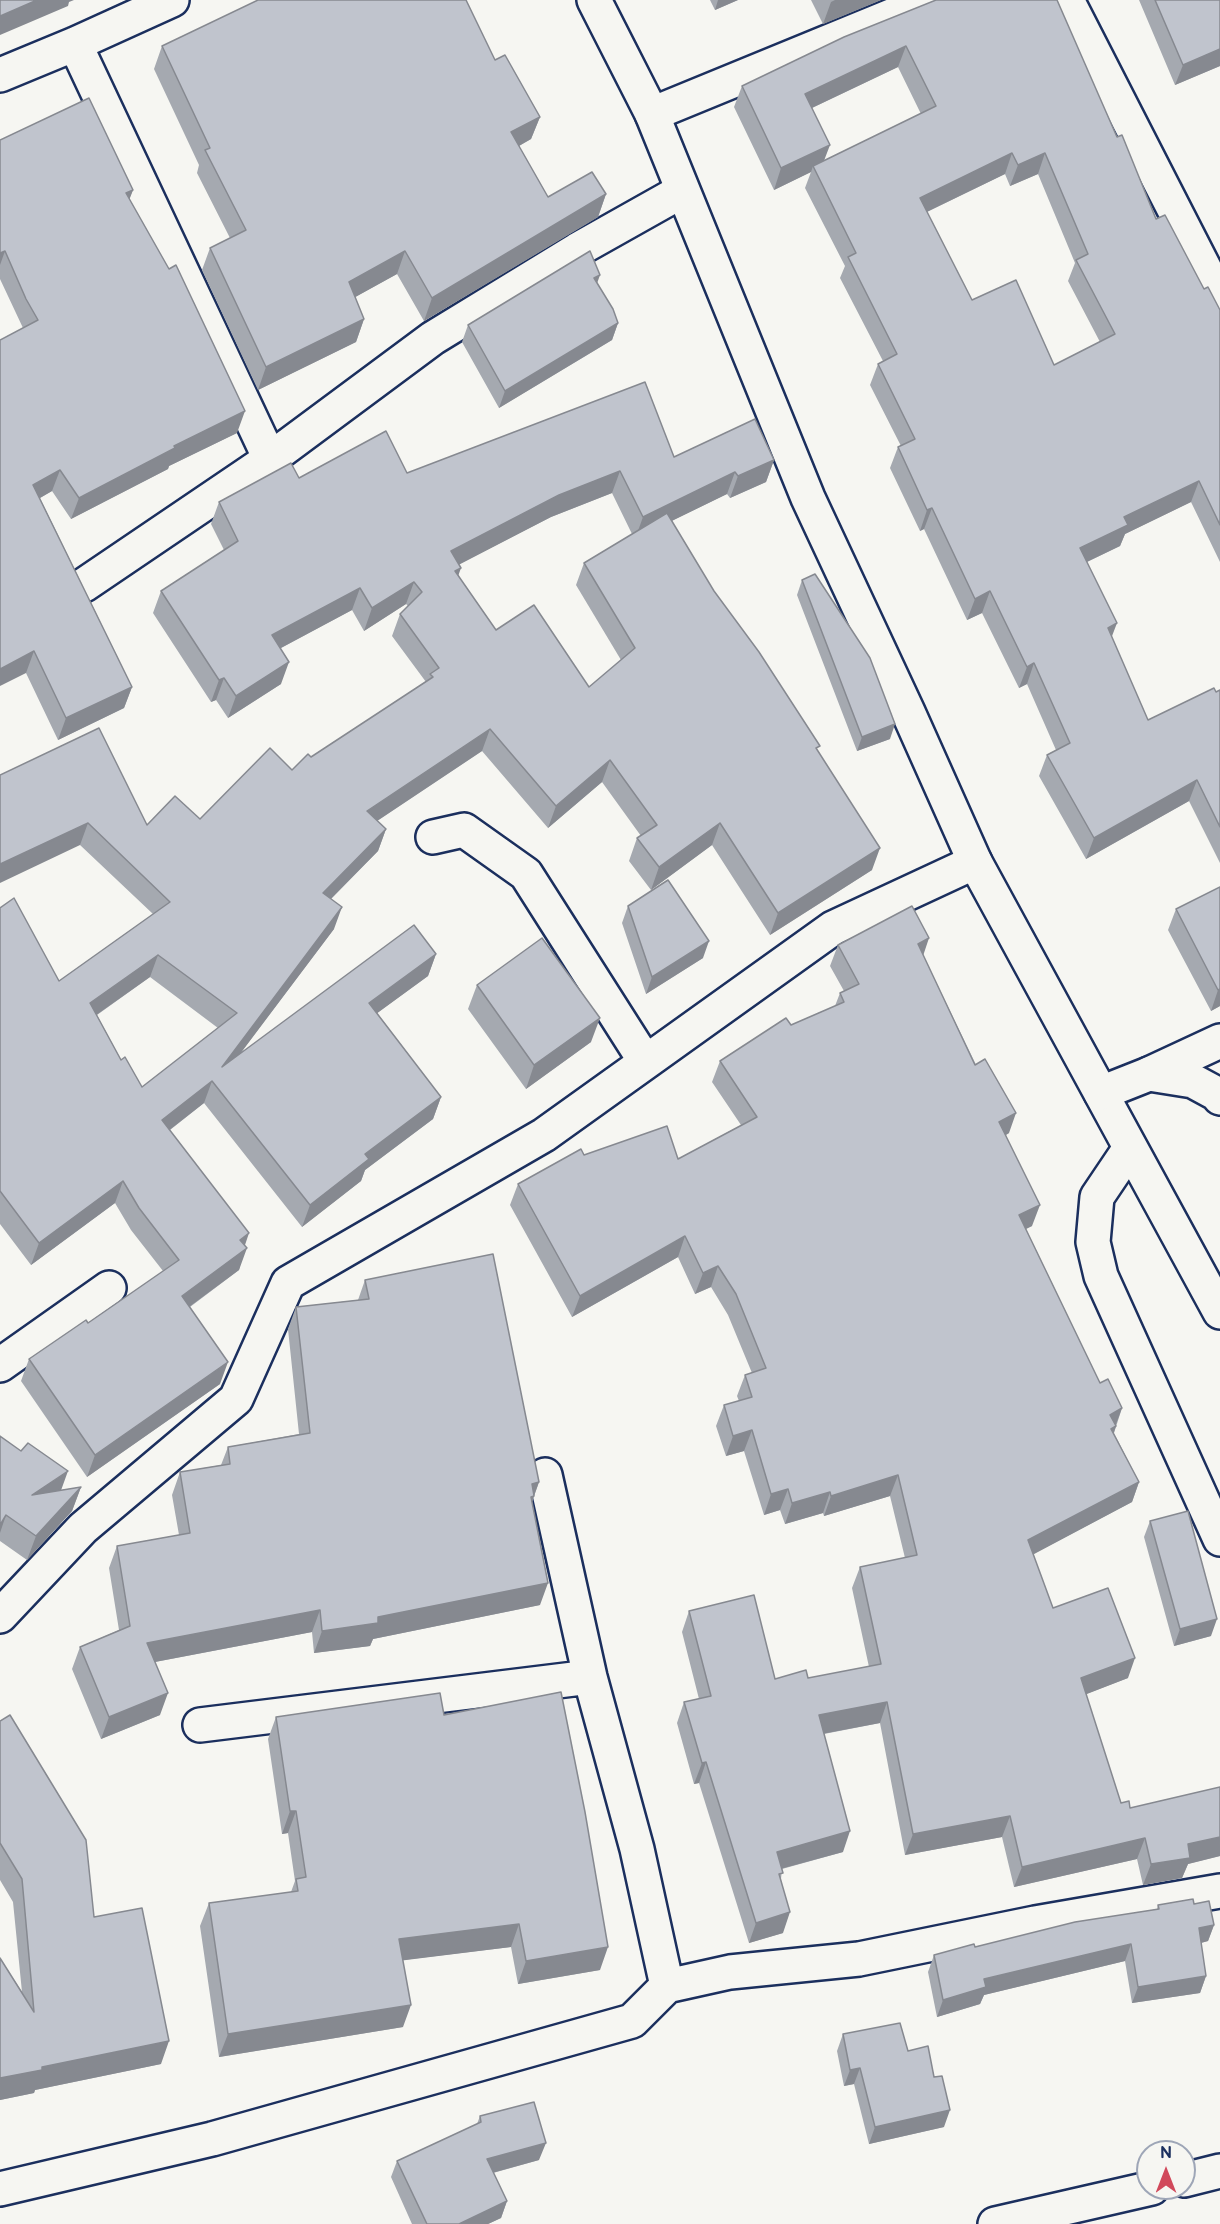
<!DOCTYPE html>
<style>
body{margin:0}
#map{position:relative;width:1220px;height:2224px;overflow:hidden;background:#f6f6f2;font-family:"Balsamiq Sans",sans-serif}
canvas{display:block}
.north{position:absolute;left:1136px;top:2140px;width:60px;height:60px;box-sizing:border-box;background:#f6f6f2;border:2px solid #9ea6b7;border-radius:50%;rotate:0deg;font-size:16px;font-weight:700;line-height:24px;text-align:center;color:#1b2f5e}
.north::after{content:'';display:block;margin:auto;width:21px;height:27px;background:#d1495b;clip-path:polygon(50% 0,100% 100%,50% 72%,0 100%)}
</style>
<div id="map">
<canvas width="1220" height="2224"></canvas>
<div class="north">N</div>
</div>
<script>
const g = document.querySelector('canvas').getContext('2d');
g.lineJoin = 'round';
function shape(rows) {
  const path = new Path2D();
  for (const r of rows) {
    path.moveTo(r[0], r[1]);
    for (let i = 2; i < r.length; i += 2) path.lineTo(r[i], r[i + 1]);
  }
  return path;
}
function trace(path, color, width, dash) {
  g.strokeStyle = color;
  g.lineWidth = width;
  g.lineCap = dash ? 'butt' : 'round';
  g.setLineDash(dash || []);
  g.stroke(path);
}
function fillPath(path, color) {
  g.fillStyle = color;
  g.fill(path, 'evenodd');
}
const street = shape([
 [1067,0,1220,299],
 [75,44,270,459],
 [0,75,75,44,172,0],
 [652,114,930,0],
 [84,585,270,459,433,338,577,250,682,191],
 [433,837,464,830,526,874,645,1061],
 [1149,1074,1220,1041],
 [0,1365,109,1288],
 [545,1475,590,1677,637,1849,667,1986],
 [0,1616,83,1528,236,1399,288,1283,544,1135,833,928,975,862],
 [200,1725,590,1677],
 [0,2189,212,2139,632,2021,667,1986,730,1972,859,1959,1035,1923,1220,1891]
]);
const secondary = shape([
 [594,0,652,114,808,498,908,712,975,862,1220,1312]
]);
const highway = shape([
 [1101,1093,1149,1074,1193,1081,1217,1094,1220,1098],
 [1130,1148,1097,1197,1093,1242,1101,1276,1220,1539],
 [1184,2180,1220,2171],
 [995,2224,1152,2188]
]);
trace(street, '#1b2f5e', 38);
trace(secondary, '#1b2f5e', 38);
trace(highway, '#1b2f5e', 38);
trace(street, '#f6f6f2', 33);
trace(secondary, '#f6f6f2', 33);
trace(highway, '#f6f6f2', 33);
fillPath(shape([
 [710,0,738,0,715,10],
 [811,0,881,0,823,24],
 [936,0,1117,137,1156,219,1204,289,1220,310,1220,562,1191,502,1125,534,1120,546,1087,562,1112,637,1148,720,1220,690,1220,863,1189,801,1086,859,1039,776,1047,755,1056,750,1027,684,1019,688,982,613,967,620,924,529,920,531,890,468,898,447,901,446,870,385,878,364,883,361,840,278,845,266,805,188,811,172,774,190,734,107,742,86],
 [898,67,921,114,824,161,812,108],
 [1005,174,1010,186,1038,174,1075,263,1068,281,1100,342,1054,365,972,300,927,212],
 [1139,0,1220,0,1220,66,1175,85],
 [162,46,495,60,540,117,531,139,519,146,548,197,606,194,598,217,424,321,397,274,355,297,364,319,356,342,258,390,202,270,210,248,230,238,197,173,199,165,154,69],
 [0,140,133,190,129,199,237,433,169,466,168,469,71,519,52,491,40,498,132,687,124,708,58,740,26,673,23,328,0,279],
 [597,283,618,323,612,340,499,408,462,342,468,325],
 [674,457,774,460,766,482,730,498,727,494,671,521,714,591,818,751,872,870,770,935,712,845,651,890,629,861,637,838,641,836,602,782,548,828,482,751,377,821,386,829,378,851,331,899,334,929,241,1052,436,954,428,976,377,1013,441,1097,433,1119,365,1170,361,1181,302,1227,204,1103,170,1130,245,1245,239,1270,190,1307,220,1384,87,1477,21,1381,29,1359,88,1323,163,1271,131,1230,115,1203,31,1265,0,1224,0,908,59,981,153,914,80,845,0,775,147,825,200,819,292,770,426,682,392,636,400,614,408,606,406,604,364,631,352,610,281,648,281,684,228,718,216,700,211,702,153,613,161,591,224,550,211,524,219,502,299,478,407,473],
 [612,493,632,534,584,563,576,585,621,660,589,687,496,630,458,575,459,564,551,517],
 [150,977,218,1028,142,1087,121,1060,97,1015],
 [802,580,890,739,857,751,797,595],
 [1220,887,1220,1006,1211,1011,1168,930,1176,909],
 [628,906,703,958,646,994,622,923],
 [838,945,923,955,1009,1133,1006,1135,1032,1226,1026,1229,1100,1383,1122,1408,1114,1433,1139,1482,1132,1502,1033,1554,1053,1608,1128,1678,1086,1694,1121,1803,1130,1808,1220,1787,1220,1856,1188,1864,1182,1878,1143,1885,1137,1859,1014,1887,1002,1837,905,1855,880,1723,824,1734,843,1852,782,1869,781,1879,783,1933,749,1943,699,1783,694,1784,677,1723,684,1702,699,1699,682,1632,689,1611,775,1679,808,1678,869,1667,852,1588,860,1567,905,1558,890,1496,824,1516,823,1513,785,1524,780,1510,764,1515,744,1451,726,1456,716,1426,724,1405,739,1401,737,1396,745,1375,752,1373,728,1315,711,1287,695,1294,678,1257,572,1317,510,1205,518,1184,584,1155,678,1159,741,1125,712,1082,720,1061,791,1025,835,1006,840,993,844,991,830,966],
 [477,985,591,1042,526,1089,468,1009],
 [365,1280,539,1482,532,1502,540,1605,373,1639,370,1646,314,1653,312,1632,155,1662,160,1715,101,1739,72,1669,80,1647,119,1630,109,1568,117,1546,179,1535,172,1495,180,1472,221,1465,228,1447,299,1434,288,1329,296,1307,358,1300],
 [0,1436,61,1490,81,1487,72,1511,27,1560,0,1541],
 [1150,1521,1211,1636,1174,1646,1144,1537],
 [444,1715,600,1970,518,1984,511,1947,403,1960,403,2027,219,2057,200,1926,209,1903,291,1892,295,1881,288,1833,282,1834,268,1739,276,1717],
 [0,1721,94,1917,161,2064,35,2090,34,2093,0,2100,0,1958,22,1992,13,1902,0,1880],
 [1194,1904,1214,1925,1208,1941,1201,1943,1206,1976,1200,1993,1132,2003,1125,1961,984,1995,980,2004,937,2017,928,1972,934,1955,1157,1909,1158,1905],
 [843,2034,908,2051,944,2127,869,2144,854,2084,844,2086,837,2051],
 [480,2116,539,2160,493,2173,507,2201,501,2218,488,2224,412,2224,391,2177,397,2161,477,2124]
]), '#a5a9b0');
fillPath(shape([
 [37,0,74,0,69,2,68,6,0,35,0,16],
 [718,0,738,0,715,10],
 [835,0,881,0,823,24,831,2],
 [906,46,898,67,797,115,805,94],
 [1220,49,1220,66,1175,85,1183,65],
 [540,117,531,139,503,155,511,132],
 [830,145,822,166,813,166,811,172,774,190,781,168],
 [1012,153,1005,174,912,219,920,198],
 [1045,153,1038,174,1010,186,1018,165],
 [133,190,125,211,126,193],
 [606,194,598,217,424,321,432,298],
 [5,251,0,265,0,253],
 [405,251,397,274,341,305,349,282],
 [600,275,594,292,594,278],
 [364,319,356,342,258,390,266,367],
 [618,323,612,340,499,408,505,391],
 [245,411,237,433,169,466,168,469,71,519,79,498,174,446],
 [774,460,766,482,730,498,738,476],
 [60,470,52,491,26,506,33,485],
 [620,471,612,493,551,517,443,573,451,551,559,495],
 [735,472,727,494,635,539,643,517],
 [1199,481,1191,502,1125,534,1120,546,1072,569,1080,548,1124,517],
 [932,508,924,529,920,531,927,510],
 [461,568,453,590,455,571],
 [414,582,406,604,364,631,372,608],
 [360,588,352,610,264,657,272,635],
 [990,591,982,613,967,620,975,599],
 [1117,623,1109,644,1108,628],
 [34,651,26,673,0,686,0,669],
 [289,662,281,684,228,718,236,696],
 [1034,663,1027,684,1019,688,1027,667],
 [224,678,216,700,211,702,219,680],
 [132,687,124,708,58,740,66,718],
 [895,724,890,739,857,751,862,737],
 [490,729,482,751,359,833,367,811],
 [610,760,602,782,548,828,556,806],
 [1197,780,1189,801,1086,859,1094,838],
 [88,823,80,845,0,883,0,864],
 [720,823,712,845,651,890,659,867],
 [386,829,378,851,315,915,323,893],
 [880,848,872,870,770,935,778,913],
 [342,907,334,929,216,1086,222,1067],
 [929,938,922,959,918,944],
 [709,941,703,958,646,994,652,977],
 [436,954,428,976,361,1025,369,1003],
 [158,955,150,977,82,1025,90,1003],
 [1220,989,1220,1006,1211,1011,1218,990],
 [600,1018,591,1042,526,1089,534,1065],
 [212,1081,204,1103,154,1142,162,1120],
 [441,1097,433,1119,365,1170,361,1181,302,1227,310,1205,365,1154],
 [1016,1113,1009,1133,992,1143,999,1122],
 [123,1181,115,1203,31,1265,39,1243],
 [1040,1205,1032,1226,1011,1236,1019,1215],
 [249,1233,243,1251,247,1248,239,1270,174,1318,182,1296,240,1240],
 [685,1236,678,1257,572,1317,580,1296],
 [718,1266,711,1287,695,1294,703,1273],
 [228,1362,220,1384,87,1477,95,1455],
 [1122,1408,1115,1427,1116,1426,1109,1447,1110,1415],
 [752,1430,744,1451,726,1456,733,1436],
 [68,1471,59,1496,32,1495],
 [898,1475,890,1496,824,1516,831,1496],
 [539,1482,526,1518,532,1484],
 [1139,1482,1132,1502,1021,1561,1028,1540],
 [81,1487,72,1511,27,1560,36,1536],
 [788,1489,780,1510,764,1515,771,1494],
 [830,1492,823,1513,785,1524,792,1503],
 [6,1515,0,1533,0,1525],
 [548,1583,540,1605,373,1639,370,1646,314,1653,322,1631,378,1617],
 [320,1610,312,1632,139,1665,147,1643],
 [1217,1619,1211,1636,1174,1646,1180,1629],
 [1135,1658,1128,1678,1074,1699,1081,1678],
 [168,1693,160,1715,101,1739,109,1717],
 [887,1702,880,1723,811,1736,819,1715],
 [706,1762,699,1783,694,1784,702,1763],
 [290,1811,296,1811,288,1833,282,1834],
 [1010,1816,1002,1837,905,1855,913,1834],
 [850,1831,843,1852,769,1872,777,1852],
 [1220,1837,1220,1856,1188,1864,1182,1878,1143,1885,1151,1864,1188,1844],
 [1145,1838,1137,1859,1014,1887,1022,1867],
 [790,1912,783,1933,749,1943,756,1923],
 [519,1924,511,1947,390,1962,399,1939],
 [1214,1925,1208,1941,1193,1945,1199,1928],
 [1131,1944,1125,1961,984,1995,980,2004,937,2017,943,2000,984,1979],
 [608,1947,600,1970,518,1984,526,1961],
 [1206,1976,1200,1993,1132,2003,1138,1987],
 [411,2005,403,2027,219,2057,228,2034],
 [169,2041,161,2064,35,2090,34,2093,0,2100,0,2078,42,2067],
 [860,2068,854,2084,844,2086,850,2070],
 [950,2110,944,2127,869,2144,875,2127],
 [546,2143,539,2160,481,2176,487,2159],
 [507,2201,501,2218,488,2224,459,2224]
]), '#868990');
const building = shape([
 [0,0,37,0,0,16,0,0],
 [258,0,466,0,495,60,505,55,540,117,511,132,548,197,592,172,606,194,432,298,405,251,349,282,364,319,266,367,210,248,246,230,205,150,210,148,162,46,258,0],
 [936,0,1057,0,1117,137,1122,135,1156,219,1165,215,1204,289,1208,287,1220,310,1220,525,1199,481,1124,517,1128,525,1080,548,1117,623,1108,628,1148,720,1214,688,1216,692,1220,690,1220,827,1197,780,1094,838,1047,755,1070,743,1034,663,1027,667,990,591,975,599,932,508,927,510,898,447,915,439,878,364,897,354,848,257,856,253,813,166,936,106,906,46,805,94,830,145,781,168,742,86,844,37,936,0],
 [1012,153,1018,165,1045,153,1088,254,1076,260,1115,334,1054,365,1016,280,972,300,920,198,1012,153],
 [1155,0,1220,0,1220,49,1183,65,1155,0],
 [89,98,133,190,126,193,169,269,176,265,245,411,174,446,175,448,79,498,60,470,33,485,132,687,66,718,34,651,0,669,0,340,38,320,26,299,5,251,0,253,0,140,89,98],
 [590,251,600,275,594,278,613,309,618,323,505,391,468,325,590,251],
 [645,382,674,457,755,419,774,460,738,476,735,472,643,517,620,471,559,495,451,551,461,568,455,571,496,630,534,605,589,687,635,648,584,563,667,513,714,591,759,652,820,746,816,748,880,848,778,913,720,823,659,867,637,838,657,825,610,760,556,806,490,729,367,811,386,829,323,893,342,907,222,1067,414,925,436,954,369,1003,441,1097,365,1154,369,1159,310,1205,212,1081,162,1120,249,1233,240,1240,247,1248,182,1296,228,1362,95,1455,29,1359,86,1320,88,1323,179,1260,139,1208,123,1181,39,1243,0,1191,0,908,14,898,59,981,170,902,88,823,0,864,0,775,99,728,147,825,175,796,200,819,270,748,292,770,308,754,311,757,433,677,430,674,439,668,400,614,422,592,414,582,372,608,360,588,272,635,289,662,236,696,224,678,219,680,161,591,238,541,219,502,291,463,299,478,386,431,407,473,645,382],
 [158,955,237,1013,142,1087,125,1057,121,1060,90,1003,158,955],
 [815,574,870,658,895,724,862,737,802,580,815,574],
 [668,880,709,941,652,977,628,906,668,880],
 [1220,887,1220,989,1218,990,1176,909,1220,887],
 [912,906,929,938,918,944,975,1065,985,1059,1016,1113,999,1122,1040,1205,1019,1215,1100,1383,1108,1379,1122,1408,1110,1415,1116,1426,1111,1429,1139,1482,1028,1540,1053,1608,1108,1588,1135,1658,1081,1678,1121,1803,1129,1801,1130,1808,1220,1787,1220,1837,1188,1844,1190,1858,1151,1864,1145,1838,1022,1867,1010,1816,913,1834,887,1702,819,1715,850,1831,777,1852,783,1873,779,1874,790,1912,756,1923,706,1762,702,1763,684,1702,711,1696,689,1611,754,1595,775,1679,806,1670,808,1678,881,1664,860,1567,917,1555,898,1475,831,1496,830,1492,792,1503,788,1489,771,1494,752,1430,733,1436,724,1405,752,1397,745,1375,766,1368,736,1294,718,1266,703,1273,685,1236,580,1296,518,1184,581,1149,584,1155,667,1126,678,1159,757,1117,720,1061,786,1018,791,1025,844,1002,840,993,859,984,838,945,912,906],
 [542,938,600,1018,534,1065,477,985,542,938],
 [493,1254,539,1482,532,1484,534,1496,531,1497,548,1583,378,1617,378,1623,322,1631,320,1610,147,1643,168,1693,109,1717,80,1647,130,1626,117,1546,190,1533,180,1472,230,1464,228,1447,310,1433,296,1307,369,1299,365,1280,493,1254],
 [0,1436,21,1451,28,1443,68,1471,32,1495,81,1487,36,1536,6,1515,0,1525,0,1436],
 [1188,1511,1217,1619,1180,1629,1150,1521,1188,1511],
 [561,1692,585,1812,608,1947,526,1961,519,1924,399,1939,411,2005,228,2034,209,1903,298,1891,296,1879,306,1877,296,1811,290,1811,276,1717,440,1693,444,1715,561,1692],
 [10,1715,86,1840,94,1917,142,1908,169,2041,42,2067,42,2070,0,2078,0,1958,34,2012,22,1879,0,1843,0,1721,10,1715],
 [1193,1899,1194,1904,1209,1901,1214,1925,1199,1928,1206,1976,1138,1987,1131,1944,984,1979,986,1987,943,2000,934,1955,974,1944,975,1947,1075,1922,1159,1909,1158,1905,1193,1899],
 [900,2023,908,2051,928,2046,934,2077,942,2076,950,2110,875,2127,860,2068,850,2070,843,2034,900,2023],
 [534,2102,546,2143,487,2159,507,2201,459,2224,427,2224,397,2161,481,2122,480,2116,534,2102]
]);
fillPath(building, '#c0c4cd');
trace(building, '#868990', 1.5);
</script>
